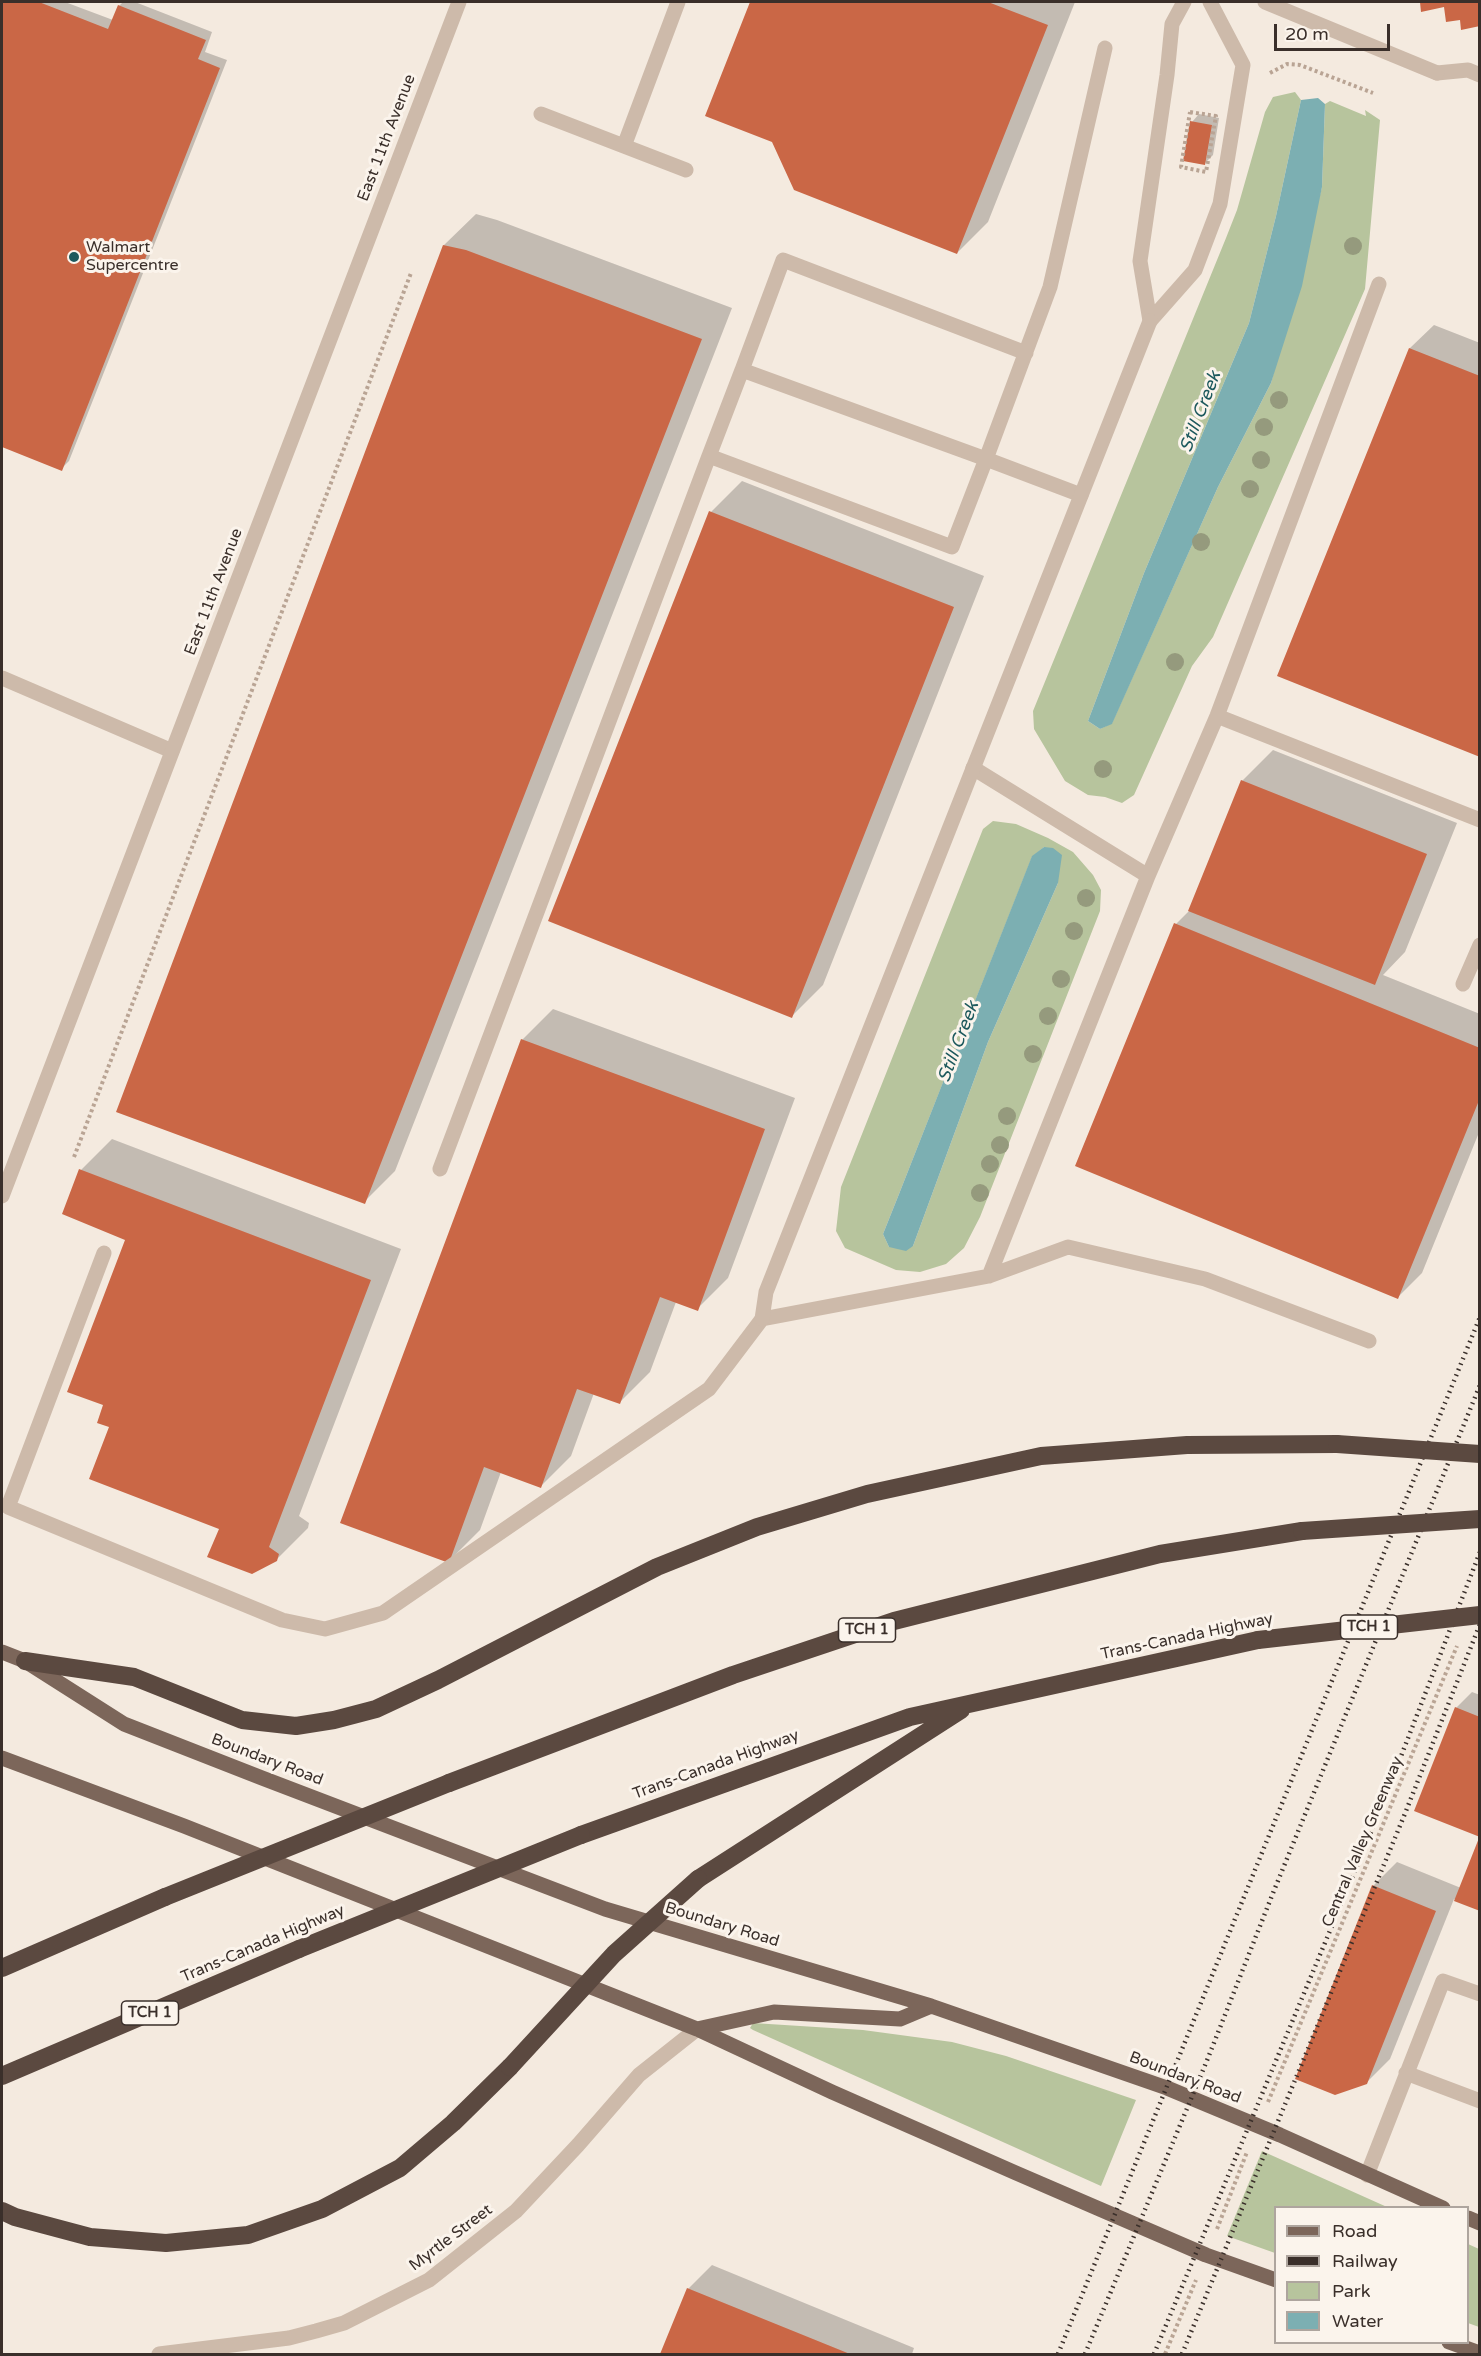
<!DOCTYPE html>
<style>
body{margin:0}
#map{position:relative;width:1481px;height:2356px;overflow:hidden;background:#f4eadf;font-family:"Varela Round",sans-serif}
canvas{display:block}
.frame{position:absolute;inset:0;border:3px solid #3a2f2a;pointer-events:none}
.legend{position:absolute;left:1274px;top:2206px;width:195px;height:138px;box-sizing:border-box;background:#fbf4ec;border:2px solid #aea59e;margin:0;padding:8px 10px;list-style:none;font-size:18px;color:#3a2f2a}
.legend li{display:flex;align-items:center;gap:12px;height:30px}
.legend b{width:30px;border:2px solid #aea59e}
.scale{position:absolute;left:1274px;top:24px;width:116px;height:27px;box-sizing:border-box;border:3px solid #3a2f2a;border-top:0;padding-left:8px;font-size:18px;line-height:21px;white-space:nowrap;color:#3a2f2a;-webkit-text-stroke:4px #fbf4ec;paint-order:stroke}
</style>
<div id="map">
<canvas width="1481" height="2356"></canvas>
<div class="frame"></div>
<ul class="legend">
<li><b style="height:8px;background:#7c665a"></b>Road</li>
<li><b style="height:8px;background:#3a2f2a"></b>Railway</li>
<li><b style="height:16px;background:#b7c49d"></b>Park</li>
<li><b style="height:16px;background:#7cafb2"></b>Water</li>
</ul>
<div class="scale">20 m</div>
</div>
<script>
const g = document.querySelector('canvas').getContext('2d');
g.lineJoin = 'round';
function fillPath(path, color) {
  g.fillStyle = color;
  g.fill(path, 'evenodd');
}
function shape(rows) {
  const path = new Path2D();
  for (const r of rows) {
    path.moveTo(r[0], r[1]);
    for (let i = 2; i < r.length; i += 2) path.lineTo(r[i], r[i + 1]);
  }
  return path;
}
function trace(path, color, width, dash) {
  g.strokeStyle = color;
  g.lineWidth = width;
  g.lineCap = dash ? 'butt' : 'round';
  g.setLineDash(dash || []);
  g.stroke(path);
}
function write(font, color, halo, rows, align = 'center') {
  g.font = font + ' "Varela Round",sans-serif';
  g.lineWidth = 6;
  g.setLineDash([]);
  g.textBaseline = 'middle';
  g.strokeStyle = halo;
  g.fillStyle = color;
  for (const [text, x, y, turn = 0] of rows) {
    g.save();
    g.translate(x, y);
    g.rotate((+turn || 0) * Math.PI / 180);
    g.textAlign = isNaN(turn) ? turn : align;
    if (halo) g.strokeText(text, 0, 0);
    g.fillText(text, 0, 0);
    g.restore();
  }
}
fillPath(shape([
 [1295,92,1301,100,1276,216,1249,323,1144,573,1088,721,1100,729,1112,723,1218,487,1271,383,1322,187,1325,104,1330,101,1366,116,1365,110,1380,120,1365,289,1213,637,1192,666,1134,795,1122,803,1105,797,1088,795,1065,781,1034,729,1033,711,1226,238,1237,210,1265,112,1273,97],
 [993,821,1016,824,1048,838,1073,852,1093,875,1101,890,1100,911,980,1217,964,1248,946,1264,920,1272,896,1270,845,1248,836,1231,841,1187,983,829],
 [1044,847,1058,883,988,1042,913,1246,889,1247,883,1234,899,1194,1032,857],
 [753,2023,863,2030,952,2042,1006,2056,1136,2100,1101,2186,753,2030,750,2028],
 [1262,2151,1387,2207,1276,2208,1275,2253,1227,2236],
 [1468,2244,1479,2249,1479,2327,1468,2323]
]), '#b7c49d');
fillPath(shape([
 [1318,98,1325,104,1322,187,1302,286,1271,383,1218,487,1112,724,1100,729,1088,721,1144,573,1249,323,1276,216,1301,100],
 [1044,847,1053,848,1062,855,1058,883,988,1042,913,1246,906,1251,889,1247,883,1234,899,1194,1032,856]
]), '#7cafb2');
fillPath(shape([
 [2,2,65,2,113,20,119,6,123,2,135,2,212,32,205,52,227,60,69,461,61,469,2,445],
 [752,2,1075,2,988,222,957,253,773,141,707,115],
 [1421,2,1480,2,1480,25,1461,18,1446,6,1423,10],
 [1199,114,1219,118,1213,155,1205,163,1192,122],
 [476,214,497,220,732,308,395,1171,364,1202,444,245],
 [1434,325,1480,343,1480,756,1279,675,1410,348],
 [742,481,984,576,823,985,792,1016,550,920,711,512],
 [1273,750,1457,823,1405,952,1383,975,1480,1014,1480,1130,1422,1273,1398,1297,1077,1166,1176,924,1192,908,1242,781],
 [553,1009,795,1098,728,1278,697,1309,676,1302,650,1372,619,1403,594,1393,571,1456,540,1487,501,1472,480,1530,449,1561,522,1040],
 [112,1139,401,1249,299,1516,309,1523,308,1528,276,1560,221,1528,110,1426,105,1404,127,1239,81,1170],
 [1472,1692,1480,1695,1480,1835,1456,1708],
 [1397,1862,1461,1888,1480,1909,1454,1899,1390,2059,1366,2083,1373,1886],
 [712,2265,914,2348,912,2354,661,2354,688,2289]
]), '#0003');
fillPath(shape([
 [2,2,39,2,108,29,118,5,206,40,198,59,220,68,62,471,2,447],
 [750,2,988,2,1048,25,957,254,794,190,772,142,705,116],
 [1420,2,1480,2,1480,26,1461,30,1460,20,1446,22,1444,7,1421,12],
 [1190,121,1212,125,1205,165,1183,161],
 [443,245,466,250,702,339,365,1204,116,1112],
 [1409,348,1480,376,1480,757,1277,676],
 [709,511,954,607,792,1018,548,921],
 [1241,780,1427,854,1375,985,1188,911],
 [1174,923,1480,1048,1480,1098,1398,1299,1075,1166],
 [521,1039,765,1129,698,1311,660,1297,620,1404,577,1389,541,1488,484,1467,449,1563,340,1523],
 [79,1169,371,1280,269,1547,279,1554,277,1561,252,1574,207,1557,219,1529,89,1479,109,1427,97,1423,103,1405,67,1392,125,1240,62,1214],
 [1455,1707,1480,1717,1480,1837,1414,1811],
 [1479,1838,1480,1838,1480,1911,1454,1901],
 [1372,1885,1436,1911,1367,2084,1335,2095,1295,2079],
 [687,2288,850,2354,660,2354]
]), '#ca6746');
trace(shape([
 [1270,73,1287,64,1300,65,1373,93],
 [1190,112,1216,116,1206,172,1181,167,1190,112],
 [74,1157,411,273],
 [1268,2102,1457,1646],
 [1217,2229,1247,2152],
 [1165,2354,1196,2280]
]), '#b9a494', 4, [3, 3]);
trace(shape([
 [1437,73,1468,70,1480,75],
 [541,114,686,170],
 [624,146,678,2],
 [1150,321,1195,270,1220,204,1243,65,1210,2],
 [1150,321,1140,261,1167,75,1172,24,1184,2],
 [1026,353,783,260,742,370,986,459,1050,287,1105,48],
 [709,456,742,370],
 [2,678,172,751],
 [1217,716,1480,820],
 [973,768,1148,876],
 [1463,984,1480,945],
 [440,1169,709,456,952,547,986,459,1081,495],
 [104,1253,8,1507,282,1620,325,1629,383,1613,709,1389,762,1319,989,1276,1068,1247,1205,1279,1369,1341],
 [989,1276,1148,876,1217,716,1379,284],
 [1406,2073,1480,2101],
 [1367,2175,1443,1981,1480,1994]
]), '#cdbaaa', 15);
trace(shape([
 [1265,2,1437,73],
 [2,1196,459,2],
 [762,1319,766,1292,1150,321]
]), '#cdbaaa', 15);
trace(shape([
 [159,2354,289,2338,316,2331,344,2323,429,2280,516,2211,578,2145,639,2075,697,2029]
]), '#cdbaaa', 15);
trace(shape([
 [2,1652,25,1661,124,1724,262,1778,605,1909,931,2006,1167,2088,1280,2135,1443,2208],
 [2,1758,184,1826,697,2029,832,2092,1016,2173,1206,2255,1276,2280],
 [697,2029,774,2012,900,2019,931,2006],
 [1468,2218,1480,2223],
 [1449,2342,1480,2353]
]), '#7c665a', 15);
trace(shape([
 [25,1661,134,1677,242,1720,296,1726,334,1720,376,1709,438,1680,657,1567,757,1527,867,1494,1041,1456,1187,1445,1337,1444],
 [449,1783,733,1675,894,1621,1160,1554,1302,1531],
 [581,1835,910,1717,1258,1640],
 [698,1879,961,1710],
 [2,1968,165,1897],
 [2,2076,299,1949],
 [2,2211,15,2217,90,2237,166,2243,248,2235,322,2209,400,2168,453,2123,510,2067]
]), '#5b4940', 18);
trace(shape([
 [1058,2354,1480,1317],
 [1085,2354,1208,2058,1273,1893,1480,1385],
 [1154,2354,1381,1808,1480,1552],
 [1182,2354,1404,1816,1480,1624]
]), '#3a2f2a', 4.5, [1.5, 4.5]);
trace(shape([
 [1337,1444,1480,1454],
 [1302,1531,1480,1519],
 [1258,1640,1480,1615],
 [165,1897,449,1783],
 [299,1949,581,1835],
 [510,2067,614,1954,698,1879]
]), '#5b4940', 18);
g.fillStyle = '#959a7d';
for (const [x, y] of [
 [1353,246],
 [1279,400],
 [1264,427],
 [1261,460],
 [1250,489],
 [1201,542],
 [1175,662],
 [1103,769],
 [1086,898],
 [1074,931],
 [1061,979],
 [1048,1016],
 [1033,1054],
 [1007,1116],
 [1000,1145],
 [990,1164],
 [980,1193]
]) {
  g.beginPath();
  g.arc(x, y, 9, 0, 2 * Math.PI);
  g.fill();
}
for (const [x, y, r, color] of [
 [74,257,6,"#1d595d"]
]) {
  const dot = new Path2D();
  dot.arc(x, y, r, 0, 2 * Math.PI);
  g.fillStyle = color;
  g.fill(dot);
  trace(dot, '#fbf4ec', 2);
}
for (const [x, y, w] of [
 [1369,1627,57],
 [867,1630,57],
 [150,2013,57]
]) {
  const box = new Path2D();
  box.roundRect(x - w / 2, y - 12, w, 24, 4.5);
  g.fillStyle = '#fbf4ec';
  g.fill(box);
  trace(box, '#3a2f2a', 1.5);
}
write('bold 15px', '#3a2f2a', null, [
 ["TCH 1",1369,1627],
 ["TCH 1",867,1630],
 ["TCH 1",150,2013]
]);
write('16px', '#3a2f2a', '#fbf4ec', [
 ["East 11th Avenue",387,138,-69],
 ["East 11th Avenue",214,592,-69],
 ["Trans-Canada Highway",1187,1637,-12],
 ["Boundary Road",267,1760,21],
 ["Trans-Canada Highway",716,1765,-20],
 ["Central Valley Greenway",1363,1842,-67],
 ["Boundary Road",722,1925,17],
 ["Trans-Canada Highway",263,1944,-23],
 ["Boundary Road",1185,2078,21],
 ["Myrtle Street",451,2238,-37]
]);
write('16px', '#3a2f2a', '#fbf4ec', [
 ["Walmart",86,248],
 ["Supercentre",86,266]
], 'left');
write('italic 18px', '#1d595d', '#fbf4ec', [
 ["Still Creek",1201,412,-69],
 ["Still Creek",959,1042,-69]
]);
</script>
